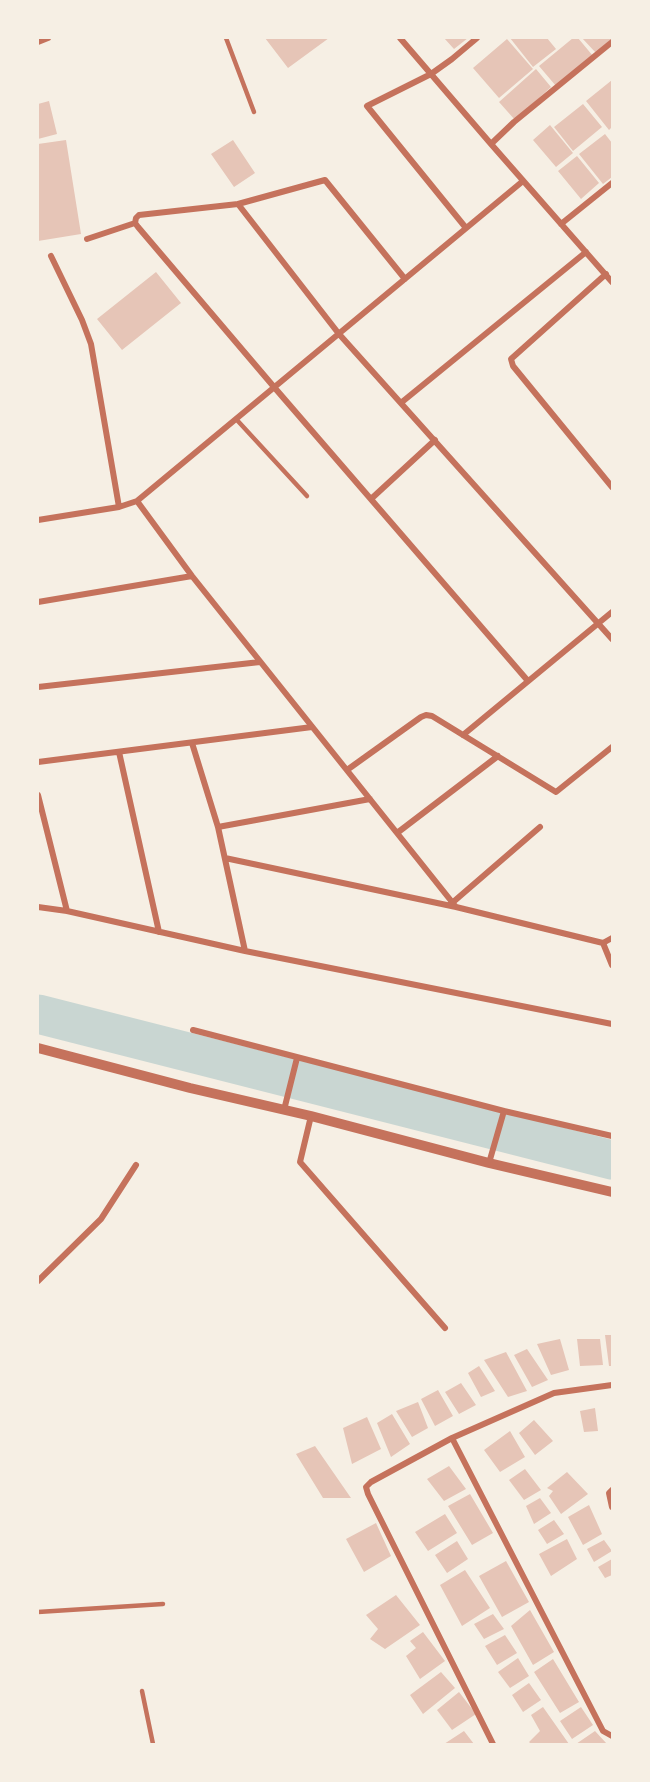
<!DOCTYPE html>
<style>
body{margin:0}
#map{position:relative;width:650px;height:1782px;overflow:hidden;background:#f6efe4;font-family:"Playfair Display",serif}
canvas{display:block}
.frame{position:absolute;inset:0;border:39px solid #f6efe4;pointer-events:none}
</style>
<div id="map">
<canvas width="650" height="1782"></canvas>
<div class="frame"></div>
</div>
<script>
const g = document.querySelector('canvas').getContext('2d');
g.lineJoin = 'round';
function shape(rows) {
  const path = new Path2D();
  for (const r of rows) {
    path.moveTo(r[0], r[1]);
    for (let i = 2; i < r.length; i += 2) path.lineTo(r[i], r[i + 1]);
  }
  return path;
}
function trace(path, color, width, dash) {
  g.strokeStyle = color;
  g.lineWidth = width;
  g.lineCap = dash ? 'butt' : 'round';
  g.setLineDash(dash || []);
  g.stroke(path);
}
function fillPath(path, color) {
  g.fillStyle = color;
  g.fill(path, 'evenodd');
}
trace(shape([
 [38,1014,612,1160]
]), '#c9d6d2', 39);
fillPath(shape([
 [265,38,329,38,288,68],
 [444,38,468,38,454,49],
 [510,38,547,38,556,49,533,67],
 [573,38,578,38,593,56,556,86,539,66],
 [582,38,612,38,596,53],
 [507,39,533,69,499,98,473,68],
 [536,69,551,87,515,120,499,102],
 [612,80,612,127,609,130,586,101],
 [49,101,57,134,38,139,38,104],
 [583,104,602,127,573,151,554,127],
 [550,125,573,153,556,167,533,140],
 [605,134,612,143,612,177,603,184,579,154],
 [66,140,81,234,38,241,38,144],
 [233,140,255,173,234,187,211,154],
 [577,156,599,183,581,199,558,171],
 [156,272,181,303,122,350,97,319],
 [605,1335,612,1335,612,1366,609,1366],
 [560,1339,569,1370,551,1375,537,1344],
 [577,1339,600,1339,603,1365,580,1366],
 [527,1349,548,1380,532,1387,514,1355],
 [506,1352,527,1391,508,1397,484,1360],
 [479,1366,495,1391,481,1397,468,1373],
 [461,1383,476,1405,459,1414,445,1392],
 [438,1390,453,1416,435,1426,421,1399],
 [418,1402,428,1428,412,1437,396,1411],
 [595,1408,598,1431,584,1432,580,1411],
 [392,1414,410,1444,391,1457,377,1423],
 [367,1417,381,1449,352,1464,343,1428],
 [534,1420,553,1441,535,1455,519,1433],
 [510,1431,525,1457,500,1472,484,1450],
 [315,1446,351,1498,323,1498,296,1454],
 [449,1466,466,1489,444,1501,427,1479],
 [525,1469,541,1490,524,1500,509,1480],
 [567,1472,588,1494,561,1514,549,1496,553,1491,547,1488],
 [470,1494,493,1533,472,1545,448,1506],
 [540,1498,551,1513,534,1524,526,1506],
 [589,1505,602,1534,583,1545,568,1517],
 [445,1514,457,1533,428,1551,415,1532],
 [554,1520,564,1534,547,1544,538,1530],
 [376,1523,391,1556,364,1572,346,1539],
 [567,1539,577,1559,551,1576,539,1554],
 [604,1540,612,1551,594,1562,587,1549],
 [457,1541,468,1559,447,1573,435,1555],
 [612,1559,612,1575,605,1578,598,1567],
 [506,1561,529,1602,502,1617,479,1576],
 [465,1570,490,1608,462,1626,440,1585],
 [396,1595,420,1625,385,1649,370,1639,378,1629,366,1615],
 [530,1610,554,1652,533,1665,511,1626],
 [493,1614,504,1629,484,1639,474,1624],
 [423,1632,445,1661,420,1679,406,1656,416,1648,410,1641],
 [505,1635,517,1653,497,1665,485,1646],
 [518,1658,529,1676,510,1688,498,1672],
 [553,1659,579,1702,560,1713,534,1672],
 [441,1672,455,1688,423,1714,410,1695],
 [529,1683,541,1700,523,1712,512,1695],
 [459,1692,476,1714,452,1730,437,1710],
 [543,1707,569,1744,531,1744,529,1742,540,1731,531,1715],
 [581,1707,593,1725,572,1739,560,1721],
 [464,1731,474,1744,444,1744],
 [595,1731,607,1744,576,1744]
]), '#e6c5b7');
trace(shape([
 [226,38,254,112],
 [236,419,307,496],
 [38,1612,163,1604],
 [142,1691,153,1744]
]), '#c5725c', 4.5);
trace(shape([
 [400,38,491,144,612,282],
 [38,42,48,38],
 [491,144,514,122,612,42],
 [238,204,339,334,612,639],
 [561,224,612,183],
 [466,228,367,106,431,74,452,59,477,38],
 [87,239,135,223],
 [51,256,82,320,91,344,119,507],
 [606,274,511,359,513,366,612,487],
 [405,279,325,180,238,204,139,215,136,218,135,223,138,227,274,387,528,681],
 [402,402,586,252],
 [371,499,435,440],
 [137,501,192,576,456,907],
 [38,520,119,507,137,501,523,181],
 [38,602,192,576],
 [38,687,260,662],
 [463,735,612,612],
 [192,743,218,827,245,951],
 [119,752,159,932],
 [38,762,312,727],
 [347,770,421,717,426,715,432,716,556,792,612,747],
 [38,795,67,911],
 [218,827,370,799],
 [397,833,498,756],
 [225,858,456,907,603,943,612,938],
 [452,903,540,827],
 [38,907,67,911,245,951,612,1024],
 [603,943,612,965],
 [193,1030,504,1111,612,1136],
 [284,1110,297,1058],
 [311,1116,300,1162,445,1328],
 [489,1163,504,1111],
 [38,1281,101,1219,136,1165],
 [452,1438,603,1731,612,1736],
 [612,1490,609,1493,612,1507],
 [493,1744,368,1494,366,1487,371,1482,452,1438,554,1393,612,1385]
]), '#c5725c', 6);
trace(shape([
 [38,1048,190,1088,311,1116,489,1163,612,1192]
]), '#c5725c', 10);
</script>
